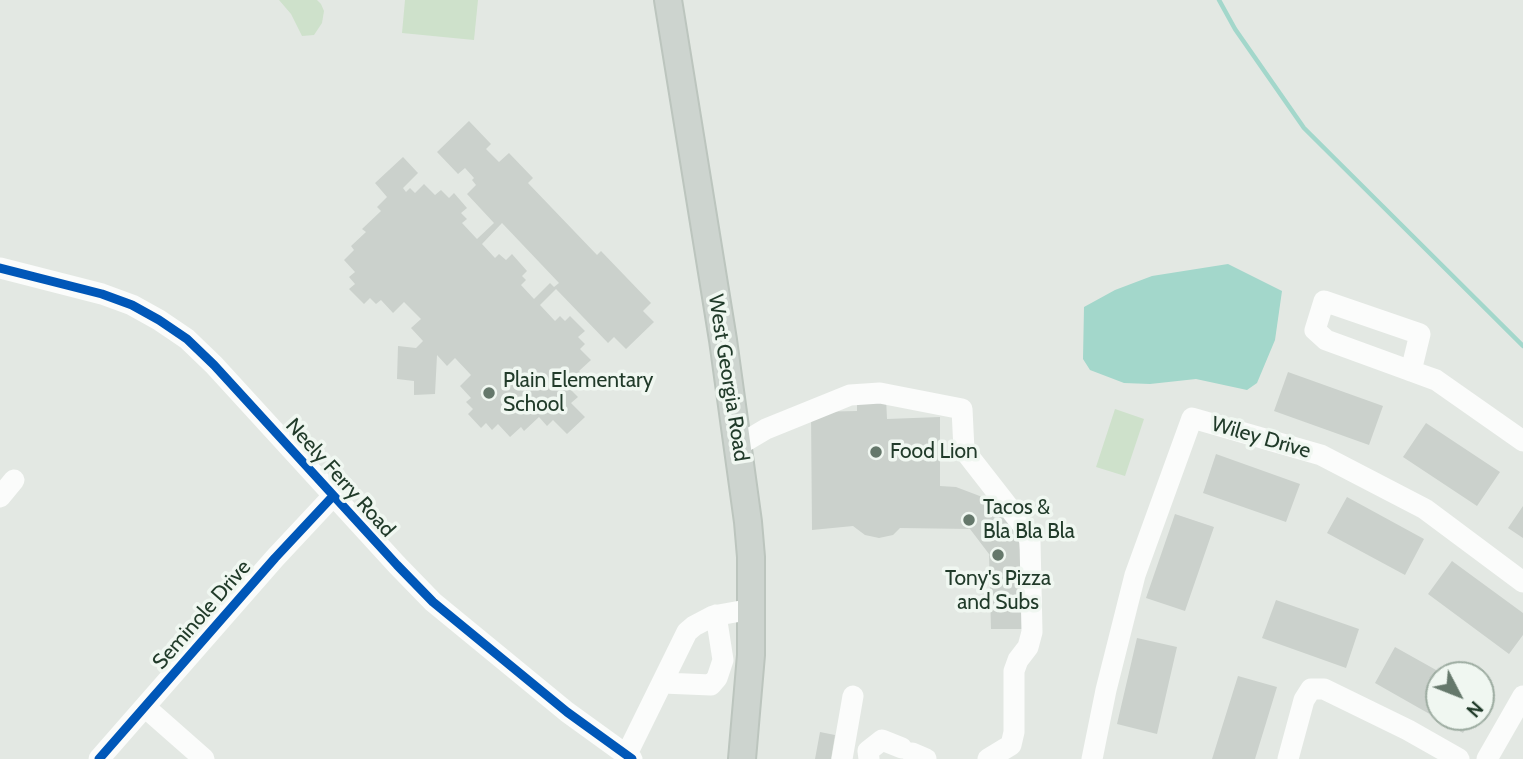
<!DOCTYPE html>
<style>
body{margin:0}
#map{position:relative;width:1523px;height:759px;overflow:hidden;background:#e3e8e3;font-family:Cabin,sans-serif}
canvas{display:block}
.north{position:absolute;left:1425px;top:661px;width:70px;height:70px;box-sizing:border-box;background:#f0f7f1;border:2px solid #9daca1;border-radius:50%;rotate:132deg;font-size:19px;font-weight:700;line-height:28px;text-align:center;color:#213b2a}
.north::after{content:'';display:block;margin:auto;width:24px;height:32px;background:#65786b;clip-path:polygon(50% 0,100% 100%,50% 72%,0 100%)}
</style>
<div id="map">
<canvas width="1523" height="759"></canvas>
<div class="north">N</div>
</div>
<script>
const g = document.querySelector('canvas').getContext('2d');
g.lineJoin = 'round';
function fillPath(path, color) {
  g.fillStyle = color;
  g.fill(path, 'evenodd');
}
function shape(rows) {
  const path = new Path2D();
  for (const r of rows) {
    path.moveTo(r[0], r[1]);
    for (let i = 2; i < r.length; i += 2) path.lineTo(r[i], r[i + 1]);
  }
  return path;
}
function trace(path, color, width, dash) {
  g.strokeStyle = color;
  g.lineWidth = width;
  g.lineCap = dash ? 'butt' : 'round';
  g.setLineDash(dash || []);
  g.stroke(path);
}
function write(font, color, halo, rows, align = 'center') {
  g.font = font + ' Cabin,sans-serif';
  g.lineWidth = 7;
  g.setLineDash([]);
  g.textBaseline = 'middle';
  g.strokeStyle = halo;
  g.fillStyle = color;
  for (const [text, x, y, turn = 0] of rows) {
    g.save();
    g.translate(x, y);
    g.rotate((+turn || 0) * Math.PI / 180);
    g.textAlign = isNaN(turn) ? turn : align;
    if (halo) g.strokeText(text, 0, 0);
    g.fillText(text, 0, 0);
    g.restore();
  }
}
fillPath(shape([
 [279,0,317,0,321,4,324,11,322,23,314,35,302,36,291,14],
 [405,0,478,0,474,40,402,33],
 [1115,409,1144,419,1125,476,1096,467]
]), '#cee1cb');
fillPath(shape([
 [1228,264,1282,291,1275,340,1257,383,1247,390,1196,379,1150,384,1124,383,1090,370,1083,359,1084,307,1115,290,1152,276]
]), '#a3d7cb');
trace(shape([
 [1219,0,1235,29,1304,128,1523,346]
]), '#a3d7cb', 4.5);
fillPath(shape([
 [469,121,491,144,486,149,499,162,509,153,533,178,528,183,597,255,601,251,651,303,643,311,654,322,626,349,614,337,608,343,556,289,540,305,555,321,560,316,565,321,570,316,585,331,578,337,585,344,580,349,591,360,579,371,584,376,570,389,578,397,571,403,585,417,567,434,553,420,547,426,539,417,524,431,521,427,510,437,498,424,492,430,486,423,481,428,468,414,473,409,466,402,471,398,460,386,471,375,455,358,447,366,437,355,435,394,414,395,414,381,397,379,398,346,416,348,423,341,411,328,421,319,404,302,393,313,381,300,376,304,370,298,364,304,349,289,355,284,349,277,355,272,344,260,354,250,351,246,366,232,362,229,381,211,377,207,387,197,375,183,403,157,418,173,403,188,406,192,410,188,415,193,424,184,435,195,441,190,449,198,454,193,467,208,461,213,467,219,462,223,477,239,494,223,467,194,476,185,472,180,474,178,465,168,458,174,437,152],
 [502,223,559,283,554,287,550,283,534,299,521,285,526,280,522,276,527,271,512,254,506,260,499,254,495,258,482,244],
 [1288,372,1383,406,1369,445,1274,411],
 [857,398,886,398,887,419,940,417,940,486,956,487,985,498,1008,515,1018,535,1022,564,1024,629,991,629,989,554,970,529,900,528,893,535,879,538,865,535,853,526,812,530,811,412,857,411],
 [1426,423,1500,472,1477,506,1403,457],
 [1216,454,1300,484,1286,522,1203,493],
 [1347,497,1424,539,1405,575,1327,533],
 [1523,506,1523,538,1508,528],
 [1175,514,1214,527,1185,611,1146,598],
 [1452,561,1523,613,1523,635,1509,654,1428,594],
 [1276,600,1359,629,1346,668,1262,638],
 [1137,638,1177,647,1157,734,1117,724],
 [1395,647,1445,675,1439,675,1439,717,1472,717,1463,733,1375,683],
 [1238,676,1277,687,1255,759,1212,759],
 [820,732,835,735,831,759,815,759]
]), '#cbd1cc');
const major = shape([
 [668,0,723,340,748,522,751,557,751,655,742,759]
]);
trace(major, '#bcc5be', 30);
trace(shape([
 [0,268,102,294,132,305,159,320,187,339,214,365,397,565,433,602,567,712,632,759],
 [1411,371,1420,334,1324,301,1315,330,1326,340,1411,371,1436,380,1523,441],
 [739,445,766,429,850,395,880,393,962,409,964,450,1024,527,1030,541,1032,632,1028,647,1018,660,1014,671,1014,732,1011,745,988,759],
 [0,497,14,480],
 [663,683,711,685,717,678,723,660,716,615],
 [145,707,204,759],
 [912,753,926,759],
 [626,756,687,632,694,626,713,616,752,609],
 [99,759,275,558,333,496],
 [842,759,853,696],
 [869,759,868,751,882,740,902,748],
 [1092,759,1106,690,1135,575,1192,418,1321,455,1425,509,1523,582],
 [1288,759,1304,700,1311,689,1324,689,1408,730,1459,759],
 [1487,759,1523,696]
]), '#fbfcfb', 21);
trace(major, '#cdd4cf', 26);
trace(shape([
 [0,268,102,294,132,305,159,320,187,339,214,365,397,565,433,602,567,712,632,759],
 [99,759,275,558,333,496]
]), '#0057b8', 9);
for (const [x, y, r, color] of [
 [489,393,7,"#65786b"],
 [876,452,7,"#65786b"],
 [969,520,7,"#65786b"],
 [998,555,7,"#65786b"]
]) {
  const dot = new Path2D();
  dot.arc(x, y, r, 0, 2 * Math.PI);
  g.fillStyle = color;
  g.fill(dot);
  trace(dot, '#f0f7f1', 2.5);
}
write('21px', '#213b2a', '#f0f7f1', [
 ["West Georgia Road",728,378,81],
 ["Wiley Drive",1261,438,16],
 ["Neely Ferry Road",340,478,48],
 ["Seminole Drive",202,615,-49]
]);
write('21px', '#213b2a', '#f0f7f1', [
 ["Plain Elementary",503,381],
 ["School",503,405],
 ["Food Lion",890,452],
 ["Tacos &",983,508],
 ["Bla Bla Bla",983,532],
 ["Tony's Pizza",998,579,"center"],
 ["and Subs",998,603,"center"]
], 'left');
</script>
